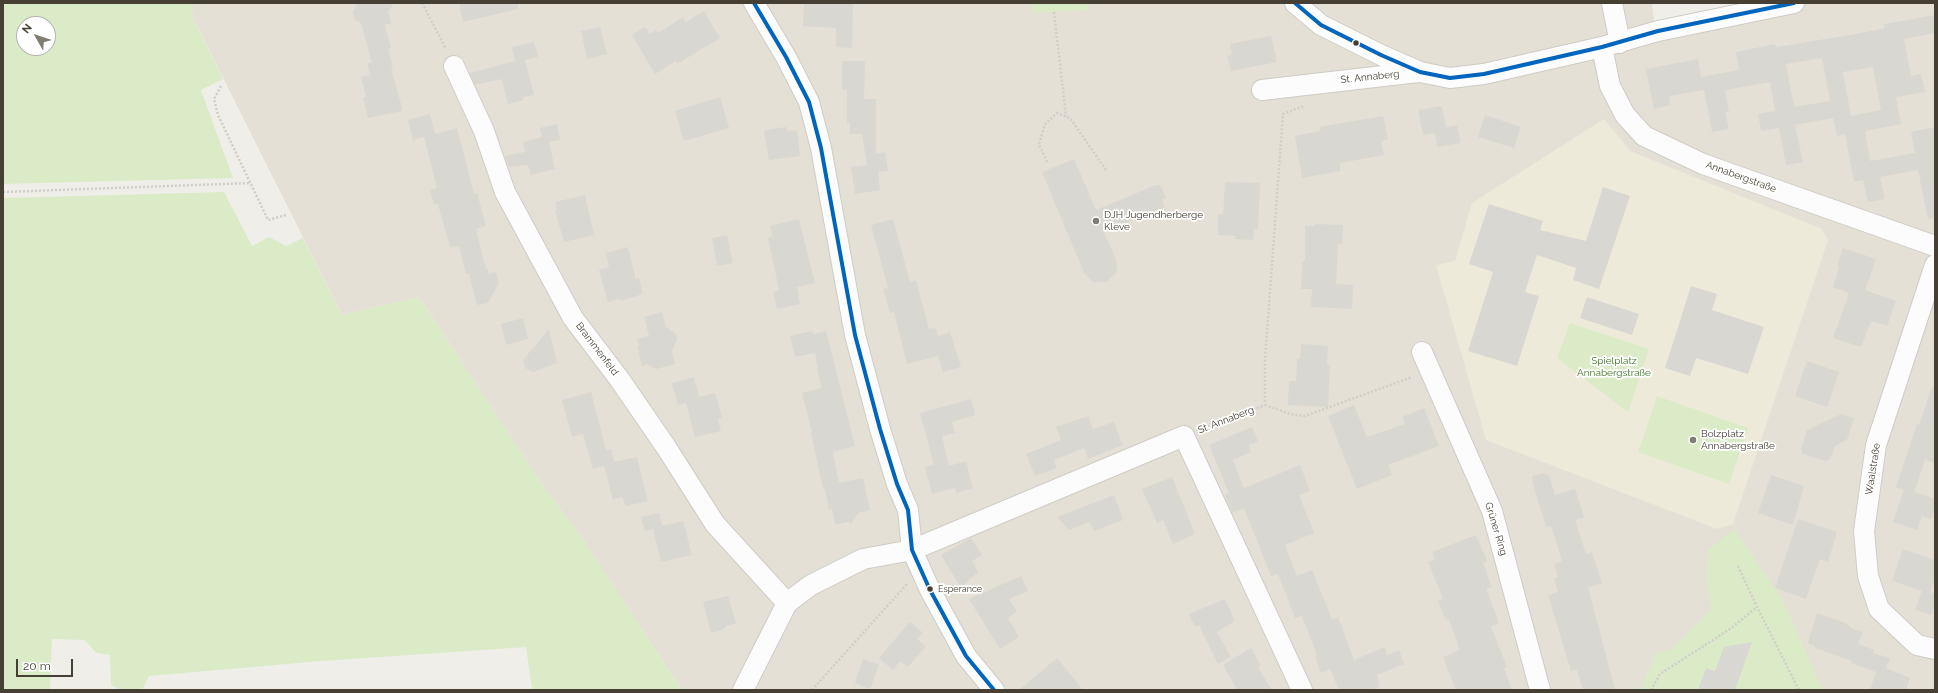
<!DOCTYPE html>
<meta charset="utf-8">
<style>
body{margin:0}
#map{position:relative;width:1938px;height:693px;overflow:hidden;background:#f0eee8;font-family:Raleway,sans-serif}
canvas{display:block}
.frame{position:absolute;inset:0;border:4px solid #464034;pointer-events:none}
.north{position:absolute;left:16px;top:16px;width:40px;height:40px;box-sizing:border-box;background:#fff;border:1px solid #b5b3ae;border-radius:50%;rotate:309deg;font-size:11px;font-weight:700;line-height:16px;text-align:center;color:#464034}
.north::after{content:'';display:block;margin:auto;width:14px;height:18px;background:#827d73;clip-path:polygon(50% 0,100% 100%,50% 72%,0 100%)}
.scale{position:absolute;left:16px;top:659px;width:57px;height:18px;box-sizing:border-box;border:2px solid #464034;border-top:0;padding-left:5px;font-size:12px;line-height:14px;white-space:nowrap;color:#464034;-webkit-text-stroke:3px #fff;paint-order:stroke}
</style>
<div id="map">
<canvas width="1938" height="693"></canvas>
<div class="frame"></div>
<div class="north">N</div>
<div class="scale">20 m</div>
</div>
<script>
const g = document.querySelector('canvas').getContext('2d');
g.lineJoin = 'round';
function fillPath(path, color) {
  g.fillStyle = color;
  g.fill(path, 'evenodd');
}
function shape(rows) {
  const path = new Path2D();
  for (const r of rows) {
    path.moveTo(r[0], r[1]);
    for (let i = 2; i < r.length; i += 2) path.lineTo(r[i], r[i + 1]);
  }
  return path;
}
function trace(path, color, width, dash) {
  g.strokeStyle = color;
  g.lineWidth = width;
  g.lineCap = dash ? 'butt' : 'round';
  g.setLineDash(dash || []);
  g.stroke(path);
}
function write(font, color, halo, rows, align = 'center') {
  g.font = font + ' Raleway,sans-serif';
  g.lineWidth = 3.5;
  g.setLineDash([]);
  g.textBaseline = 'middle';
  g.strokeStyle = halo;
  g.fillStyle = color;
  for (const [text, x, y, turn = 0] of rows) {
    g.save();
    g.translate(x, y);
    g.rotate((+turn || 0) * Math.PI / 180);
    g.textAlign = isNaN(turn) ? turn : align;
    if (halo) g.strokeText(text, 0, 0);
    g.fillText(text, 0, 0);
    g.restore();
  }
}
fillPath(shape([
 [191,3,1652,3,1655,31,1794,3,1935,3,1935,690,682,690,578,532,547,491,419,297,342,315,193,18]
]), '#e4e0d5');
fillPath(shape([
 [1604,119,1630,151,1822,229,1828,240,1733,524,1717,529,1486,440,1436,265,1455,261,1472,203]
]), '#eeeada');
fillPath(shape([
 [3,3,191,3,193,18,223,79,201,90,233,178,3,184],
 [24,24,48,24,48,48,24,48],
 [1031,3,1087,3,1088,10,1033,13],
 [224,192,252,246,269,237,286,246,303,238,342,315,419,297,547,491,578,532,682,690,532,690,526,647,322,661,149,676,142,690,121,690,111,685,110,655,96,653,85,640,52,639,50,690,3,690,3,198],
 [1570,323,1649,349,1628,412,1557,358],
 [1657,396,1748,428,1729,484,1638,452],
 [1735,529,1781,597,1823,690,1640,690,1655,654,1672,649,1712,609,1706,583,1708,550]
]), '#dbebc8');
fillPath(shape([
 [358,3,394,3,388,12,391,23,385,25,391,48,388,49,393,68,391,68,403,111,368,118,363,97,366,97,361,77,370,75,367,63,371,63,371,60,361,23,354,19,353,12],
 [459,3,518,3,518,9,463,22],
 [804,3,853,3,852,48,836,47,836,28,803,26],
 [704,11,720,38,677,64,676,61,655,74,632,35,645,27,650,34,656,30,658,33,683,17,686,22],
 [1935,15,1935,33,1904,39,1911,76,1921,74,1925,92,1896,97,1901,124,1865,131,1870,161,1915,153,1911,132,1935,127,1935,218,1928,219,1918,170,1880,177,1885,199,1868,202,1863,180,1854,182,1845,134,1837,136,1833,118,1795,125,1803,162,1786,165,1779,128,1761,131,1758,114,1775,111,1770,82,1725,90,1729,111,1725,112,1729,129,1712,132,1704,90,1669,96,1670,105,1654,109,1646,69,1698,59,1701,77,1739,70,1736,52,1775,44,1776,47,1856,34,1885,28,1884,24],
 [1822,58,1830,101,1794,107,1786,64],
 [1873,67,1881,110,1851,116,1843,72],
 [600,27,607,54,587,59,581,31],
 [1271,36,1277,62,1231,71,1227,56,1232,55,1230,44],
 [534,42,538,57,525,60,534,95,523,97,523,100,508,104,502,79,475,85,470,73,515,61,512,47],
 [842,61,865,61,864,99,876,99,876,154,885,152,888,171,878,172,880,190,855,194,851,167,867,165,862,134,850,134,850,123,847,123,847,90,842,90],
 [720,97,729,128,684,141,675,111],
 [1442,106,1446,127,1457,125,1461,143,1437,147,1435,133,1423,135,1418,110],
 [430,114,435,134,457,128,474,194,477,193,486,226,476,229,486,269,488,269,489,274,496,272,499,283,488,303,477,305,469,274,466,274,459,246,450,247,438,204,434,205,430,190,437,188,424,137,413,140,408,120],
 [1485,115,1521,127,1514,148,1478,137],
 [1383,116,1388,140,1381,141,1384,155,1340,163,1340,171,1302,178,1295,136,1320,131,1319,127],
 [557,124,560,140,549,142,555,169,531,175,528,165,509,167,505,156,525,152,523,142,542,137,540,128],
 [786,127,787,131,797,130,800,156,769,160,764,132,765,130],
 [1074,159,1096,210,1156,185,1160,185,1166,198,1162,199,1165,207,1104,232,1116,260,1117,266,1116,273,1106,282,1093,282,1084,273,1042,172],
 [1225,182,1260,183,1258,229,1254,229,1253,240,1235,239,1235,236,1218,235,1218,214,1223,214],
 [1603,187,1630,196,1599,289,1573,280,1576,268,1537,255,1525,292,1539,296,1517,366,1468,351,1493,272,1469,264,1489,204,1543,221,1540,230,1586,241],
 [585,195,594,235,564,242,555,211,557,211,555,202],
 [799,219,815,283,797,287,800,304,777,309,773,292,779,290,768,238,773,236,770,226],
 [893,219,910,282,916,280,929,329,935,328,938,336,950,332,961,367,943,372,938,356,907,364,894,312,890,313,883,289,888,288,871,225],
 [1315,224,1343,225,1342,244,1338,244,1336,284,1353,285,1352,309,1311,307,1312,289,1301,289,1302,263,1305,260,1305,226,1315,226],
 [727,235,733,263,717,266,712,238],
 [628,247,636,279,639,278,643,294,620,301,619,299,608,302,599,270,609,267,606,253],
 [1843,248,1876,259,1865,290,1896,301,1887,326,1871,321,1861,347,1833,338,1849,293,1833,287,1839,267,1837,267],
 [1691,286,1717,294,1712,310,1764,327,1748,374,1696,358,1690,376,1665,368],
 [1587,297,1639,314,1632,335,1580,318],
 [662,312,666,327,676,334,677,340,672,351,675,364,656,369,647,364,642,366,637,346,639,346,637,339,649,336,644,317],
 [523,318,528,339,506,345,501,324],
 [549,329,557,363,533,372,525,368,523,360],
 [812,331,813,334,826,331,855,446,833,452,839,483,863,478,870,510,858,513,851,524,847,522,835,525,832,509,829,510,825,489,823,489,811,433,812,432,802,393,821,388,815,353,795,357,790,336],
 [1301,344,1328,346,1327,365,1330,365,1328,407,1288,405,1289,381,1296,381,1297,359,1300,359],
 [1807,361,1839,372,1827,407,1795,396],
 [694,377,699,397,715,393,722,418,718,419,721,431,695,437,686,403,678,405,672,383],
 [1932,386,1935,387,1935,463,1925,460,1914,492,1935,499,1935,508,1931,519,1922,516,1917,530,1893,522,1904,490,1896,487,1917,424,1919,425],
 [591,392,606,450,611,449,614,462,637,457,648,501,626,506,622,497,613,500,604,466,593,469,583,434,572,437,562,400],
 [971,399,975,415,952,422,955,433,942,436,949,466,966,461,973,488,956,493,955,488,932,494,925,467,934,465,920,413],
 [1354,405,1367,437,1405,424,1402,417,1424,408,1439,446,1388,465,1392,475,1357,489,1328,416],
 [1841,414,1854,418,1847,440,1835,446,1830,459,1825,461,1803,454,1801,449,1807,430],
 [1088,416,1093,429,1114,422,1123,445,1088,459,1084,448,1054,460,1057,468,1035,476,1026,454,1061,440,1056,427],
 [1252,427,1258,441,1249,445,1251,452,1233,460,1244,488,1300,465,1310,491,1299,495,1314,533,1285,545,1297,576,1312,570,1332,619,1338,617,1354,660,1385,647,1387,655,1399,650,1404,664,1377,675,1380,687,1371,690,1339,690,1330,669,1321,673,1315,656,1317,655,1302,616,1295,618,1278,574,1271,576,1244,508,1232,513,1225,495,1229,493,1209,445],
 [1544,473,1549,475,1555,495,1575,489,1584,517,1575,520,1586,554,1592,552,1602,583,1588,587,1615,690,1583,690,1577,669,1571,671,1548,595,1558,592,1554,578,1558,577,1554,564,1562,561,1551,526,1546,527,1533,484,1532,476],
 [1771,475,1804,486,1793,525,1758,513],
 [1172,477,1195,534,1173,544,1163,520,1157,523,1142,489],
 [1114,495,1123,520,1094,531,1090,522,1069,530,1057,517],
 [659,513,662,526,683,521,692,555,661,562,653,529,645,531,641,517],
 [1798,519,1837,532,1828,562,1820,559,1806,599,1775,588],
 [1476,535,1487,561,1483,563,1492,587,1486,589,1499,623,1491,627,1507,667,1504,668,1512,690,1456,690,1443,657,1460,650,1449,620,1446,621,1438,601,1443,599,1428,562,1435,559,1432,552],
 [971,538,982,555,972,561,978,572,961,588,941,555],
 [1903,549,1935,560,1935,578,1930,592,1935,594,1935,604,1931,615,1915,610,1922,591,1892,581],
 [1021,576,1028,591,1009,599,1017,611,1008,618,1019,637,1000,649,969,599],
 [728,596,736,623,726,626,724,629,711,633,703,602],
 [1225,599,1235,621,1217,632,1231,657,1218,664,1199,625,1195,627,1189,614],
 [1817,613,1846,623,1851,628,1863,632,1858,644,1874,650,1873,653,1890,658,1886,668,1910,678,1906,690,1870,690,1876,672,1851,663,1852,661,1815,648,1813,645,1808,643],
 [910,622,923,633,917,639,926,646,908,667,900,661,893,670,879,658],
 [1752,642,1735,690,1698,690,1706,668,1715,671,1724,647],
 [1251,648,1261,666,1258,668,1272,690,1237,690,1223,665],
 [1057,658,1083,690,1019,690],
 [863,659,879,665,870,689,855,683]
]), '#d9d7d1');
const minor = shape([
 [754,3,786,57,809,102,821,148,855,335,880,429,897,484,908,510,912,550,930,590,966,656,994,690],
 [1295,3,1321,25,1381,55,1420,72,1450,78,1484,74,1602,47,1658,31,1794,3],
 [1612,3,1620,43],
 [1602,47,1610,86,1625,115,1644,136,1703,164,1935,246],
 [454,66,484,131,505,192,573,318,620,380,666,447,715,524,787,603],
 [1262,90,1418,72],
 [1935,265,1876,445,1864,531,1868,576,1879,609,1917,645,1935,649],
 [1422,352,1492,511,1540,690],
 [743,690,787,603,811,585,863,559,912,550,1184,436,1302,690]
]);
trace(minor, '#ceccc6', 22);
trace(shape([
 [422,3,446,49],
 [1054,12,1066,116],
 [221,86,214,99,218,115,268,220,286,215],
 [1047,162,1039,144,1045,124,1057,113,1070,118,1106,170],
 [3,192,251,183],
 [1265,405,1290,414,1305,416,1412,377],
 [1201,430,1265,405,1265,359,1283,114,1304,106],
 [1738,566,1757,607,1799,690],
 [812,690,907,584],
 [1651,690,1660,674,1730,629,1757,607]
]), '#d1cec9', 2.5, [2, 2]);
trace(minor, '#fdfcfc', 20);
trace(shape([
 [754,3,786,57,809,102,821,148,855,335,880,429,897,484,908,510,912,550,930,590,966,656,994,690],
 [1295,3,1321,25,1381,55,1420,72,1450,78,1484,74,1602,47,1658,31,1794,3]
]), '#0065bd', 4);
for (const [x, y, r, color] of [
 [1356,43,3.5,"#464034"],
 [1096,221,4,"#827d73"],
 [1693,440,4,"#827d73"],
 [930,589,3.5,"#464034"]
]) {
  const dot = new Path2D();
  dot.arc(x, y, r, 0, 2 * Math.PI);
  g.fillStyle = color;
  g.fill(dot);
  trace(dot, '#fff', 1.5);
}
write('9px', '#464034', '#fff', [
 ["Esperance",938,589]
], 'left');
write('10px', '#464034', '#fff', [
 ["St. Annaberg",1370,77,-6],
 ["Annabergstraße",1741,177,20],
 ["Brammenfeld",597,349,53],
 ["St. Annaberg",1226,420,-21],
 ["Waalstraße",1873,469,-81],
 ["Grüner Ring",1496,529,73]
]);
write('10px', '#464034', '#fff', [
 ["DJH Jugendherberge",1104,215],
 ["Kleve",1104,227],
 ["Bolzplatz",1701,434],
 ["Annabergstraße",1701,446]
], 'left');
write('10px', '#407827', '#fff', [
 ["Spielplatz",1614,361],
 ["Annabergstraße",1614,373]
]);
</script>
